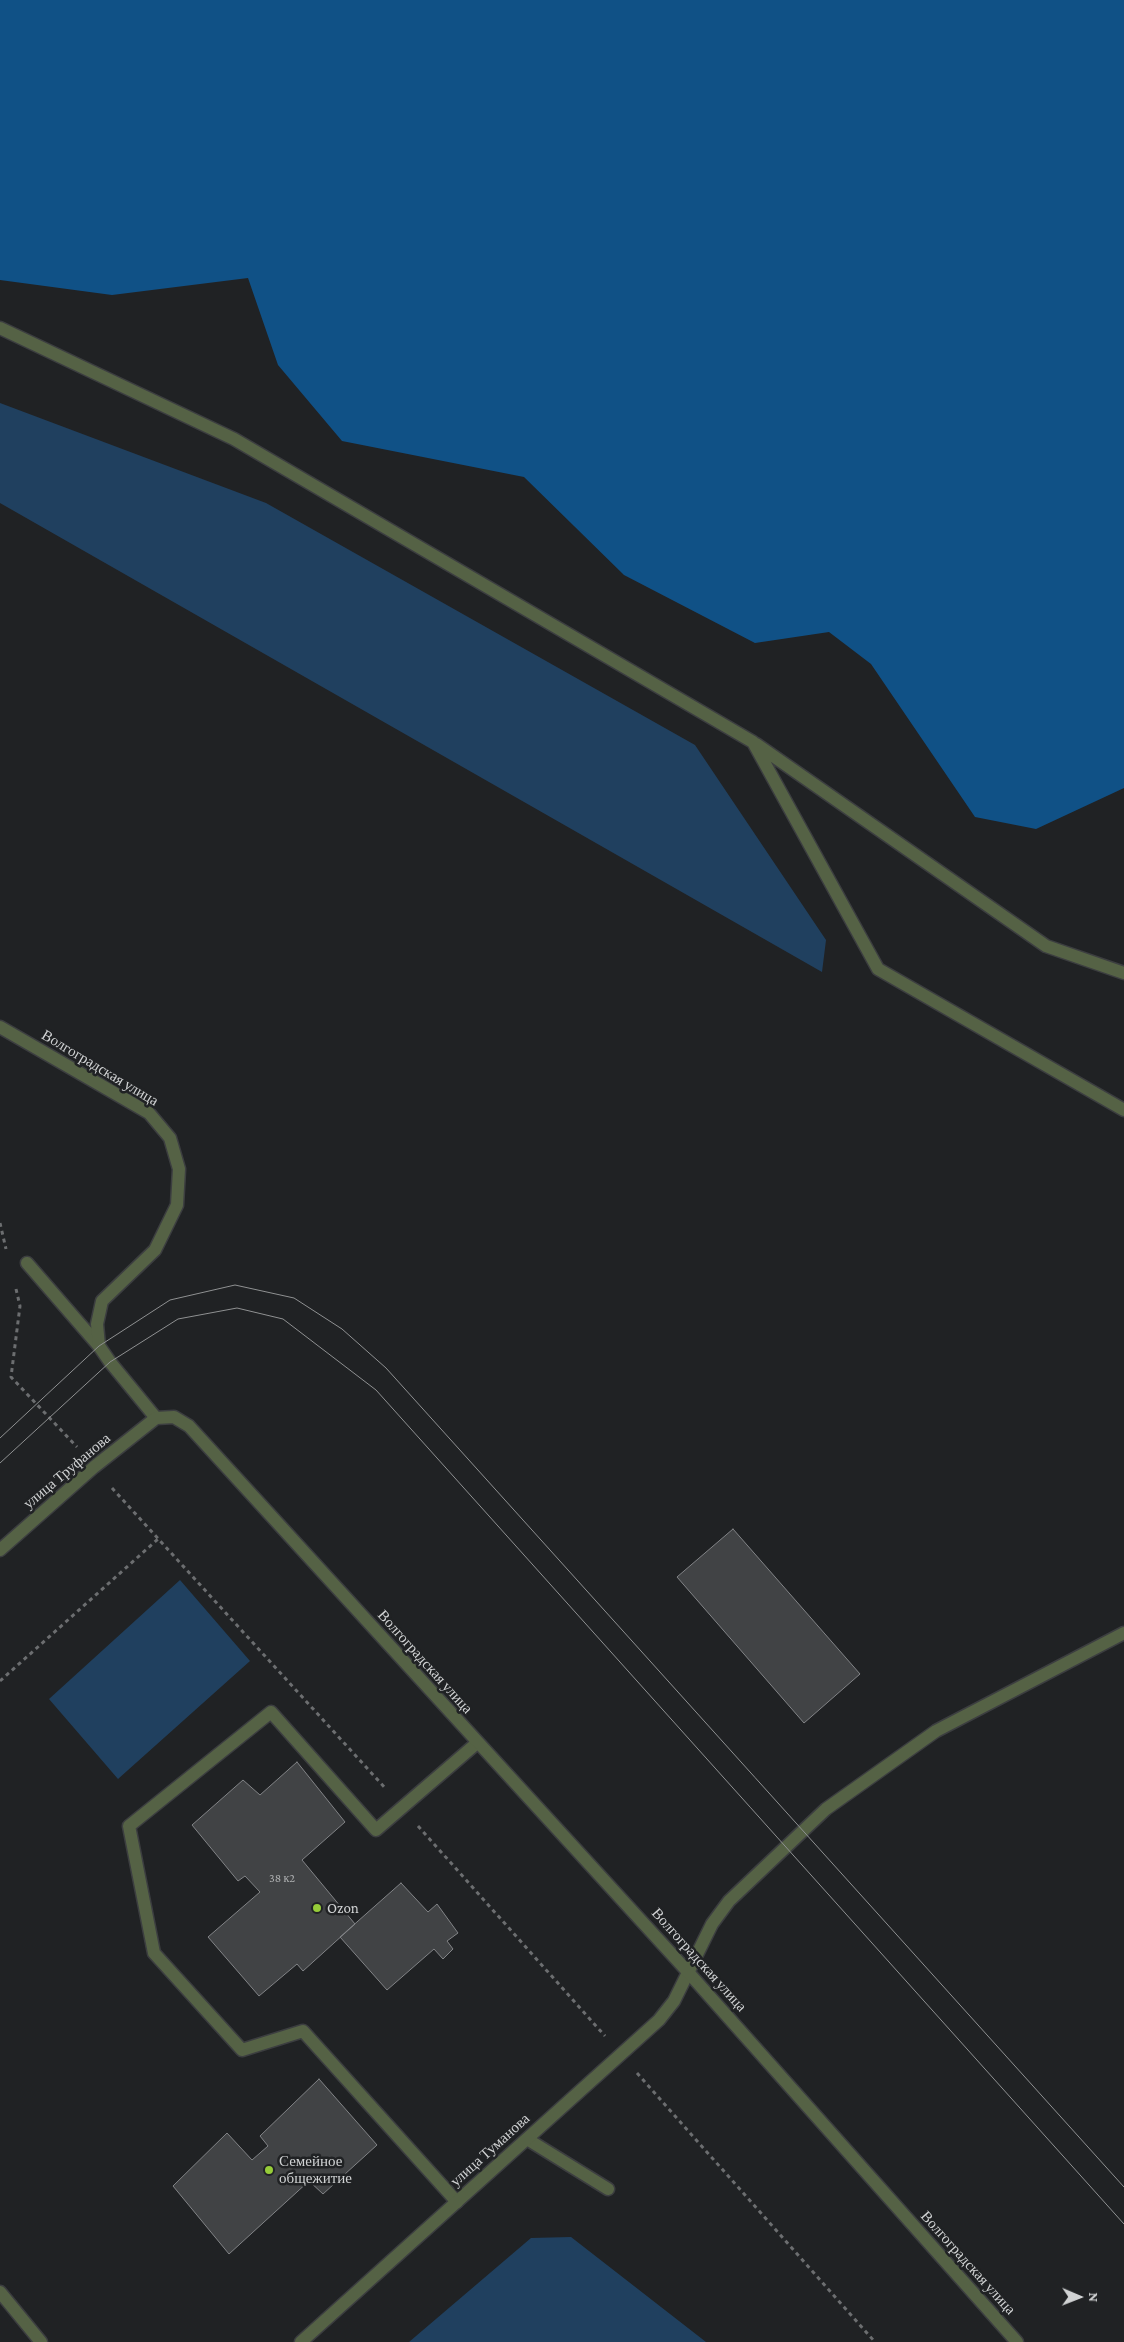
<!DOCTYPE html>
<meta charset="utf-8">
<style>
body{margin:0}
#map{position:relative;width:1124px;height:2342px;overflow:hidden;background:#202224;font-family:"Crimson Pro",serif}
canvas{display:block}
.north{position:absolute;left:1054px;top:2272px;width:50px;height:50px;-webkit-text-stroke:4px #202224;paint-order:stroke;rotate:91deg;font-size:14px;font-weight:700;line-height:20px;text-align:center;color:#d1d3d4}
.north::after{content:'';display:block;margin:auto;width:18px;height:22px;background:#d1d3d4;clip-path:polygon(50% 0,100% 100%,50% 72%,0 100%)}
</style>
<div id="map">
<canvas width="1124" height="2342"></canvas>
<div class="north">N</div>
</div>
<script>
const g = document.querySelector('canvas').getContext('2d');
g.lineJoin = 'round';
function fillPath(path, color) {
  g.fillStyle = color;
  g.fill(path, 'evenodd');
}
function shape(rows) {
  const path = new Path2D();
  for (const r of rows) {
    path.moveTo(r[0], r[1]);
    for (let i = 2; i < r.length; i += 2) path.lineTo(r[i], r[i + 1]);
  }
  return path;
}
function trace(path, color, width, dash) {
  g.strokeStyle = color;
  g.lineWidth = width;
  g.lineCap = dash ? 'butt' : 'round';
  g.setLineDash(dash || []);
  g.stroke(path);
}
function write(font, color, halo, rows, align = 'center') {
  g.font = font + ' "Crimson Pro",serif';
  g.lineWidth = 5;
  g.setLineDash([]);
  g.textBaseline = 'middle';
  g.strokeStyle = halo;
  g.fillStyle = color;
  for (const [text, x, y, turn = 0] of rows) {
    g.save();
    g.translate(x, y);
    g.rotate((+turn || 0) * Math.PI / 180);
    g.textAlign = isNaN(turn) ? turn : align;
    if (halo) g.strokeText(text, 0, 0);
    g.fillText(text, 0, 0);
    g.restore();
  }
}
fillPath(shape([
 [0,403,266,503,695,745,826,940,822,972,0,503],
 [180,1580,250,1661,118,1779,49,1699],
 [571,2237,706,2342,409,2342,531,2238]
]), '#20405f');
fillPath(shape([
 [0,0,1124,0,1124,788,1036,829,975,817,871,664,829,632,755,643,624,575,524,477,342,441,278,365,248,278,112,295,0,280]
]), '#105186');
const building = shape([
 [733,1529,860,1674,804,1723,677,1577,733,1529],
 [297,1762,345,1822,302,1860,355,1924,303,1971,297,1964,259,1996,208,1937,260,1892,245,1876,238,1881,192,1825,243,1780,260,1795,297,1762],
 [401,1883,428,1912,437,1904,458,1933,447,1941,453,1949,443,1959,434,1949,387,1990,340,1937,401,1883],
 [319,2079,377,2145,323,2194,309,2181,229,2254,173,2186,227,2133,252,2160,268,2146,260,2136,319,2079]
]);
fillPath(building, '#414345');
trace(building, '#828487', 1);
const service = shape([
 [0,328,234,439,753,742,878,969,1124,1110],
 [756,744,1046,946,1124,973],
 [27,1263,99,1346],
 [527,2139,608,2189],
 [457,2202,303,2031,242,2050,154,1953,129,1826,271,1712,376,1830,477,1743],
 [0,2292,41,2342]
]);
const minor = shape([
 [0,1027,149,1113,170,1138,179,1169,177,1205,155,1250,102,1301,97,1324,99,1346,110,1362,156,1418],
 [301,2342,659,2020,674,2001,712,1924,729,1901,826,1809,936,1731,1124,1633]
]);
const tertiary = shape([
 [0,1550,94,1467,156,1418,174,1417,189,1426,688,1972,1017,2342]
]);
trace(service, '#3c3e40', 15);
trace(minor, '#3c3e40', 15);
trace(tertiary, '#3c3e40', 15);
trace(shape([
 [0,1223,6,1249],
 [16,1289,20,1306,11,1377,77,1447],
 [112,1488,386,1789],
 [0,1681,158,1539],
 [418,1826,605,2036],
 [637,2073,875,2342]
]), '#6c6e70', 3, [4, 4]);
trace(service, '#556245', 12);
trace(minor, '#556245', 12);
trace(tertiary, '#556245', 12);
trace(shape([
 [0,1438,99,1346,170,1300,235,1285,294,1298,342,1329,386,1368,1124,2187],
 [0,1463,110,1362,178,1319,237,1308,283,1319,376,1390,1124,2224]
]), '#8f9192', 1);
for (const [x, y, r, color] of [
 [317,1908,5,"#96cc39"],
 [269,2170,5,"#96cc39"]
]) {
  const dot = new Path2D();
  dot.arc(x, y, r, 0, 2 * Math.PI);
  g.fillStyle = color;
  g.fill(dot);
  trace(dot, '#202224', 2);
}
write('12px', '#adafb0', null, [
 ["38 к2",282,1878]
]);
write('15px', '#d1d3d4', '#202224', [
 ["Волгоградская улица",100,1068,31],
 ["улица Труфанова",67,1471,-40],
 ["Волгоградская улица",425,1662,48],
 ["Волгоградская улица",699,1960,48],
 ["улица Туманова",490,2150,-42],
 ["Волгоградская улица",968,2263,48]
]);
write('15px', '#d1d3d4', '#202224', [
 ["Ozon",327,1908],
 ["Семейное",279,2161],
 ["общежитие",279,2178]
], 'left');
</script>
